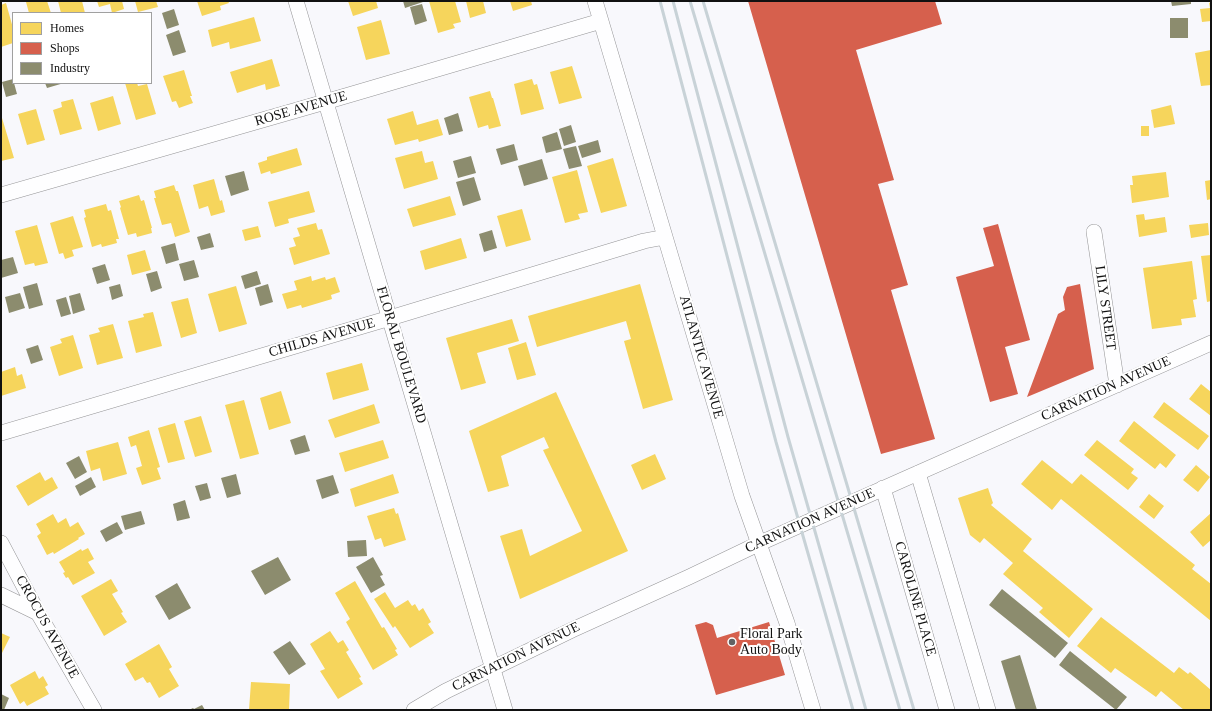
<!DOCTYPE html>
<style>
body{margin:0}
#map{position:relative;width:1212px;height:711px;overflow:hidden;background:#f8f8fc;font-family:Georgia,serif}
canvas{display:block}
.frame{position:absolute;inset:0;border:2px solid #111;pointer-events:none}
.legend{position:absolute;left:12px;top:12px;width:140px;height:72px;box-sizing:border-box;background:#fff;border:1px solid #a0a0a0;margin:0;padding:5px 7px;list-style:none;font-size:12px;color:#111}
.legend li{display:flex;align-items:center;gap:8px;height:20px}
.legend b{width:20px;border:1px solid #a0a0a0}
</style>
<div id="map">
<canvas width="1212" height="711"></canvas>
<div class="frame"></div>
<ul class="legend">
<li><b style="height:11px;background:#f6d55c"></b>Homes</li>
<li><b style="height:11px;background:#d6604d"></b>Shops</li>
<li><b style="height:11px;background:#8c8c6e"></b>Industry</li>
</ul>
</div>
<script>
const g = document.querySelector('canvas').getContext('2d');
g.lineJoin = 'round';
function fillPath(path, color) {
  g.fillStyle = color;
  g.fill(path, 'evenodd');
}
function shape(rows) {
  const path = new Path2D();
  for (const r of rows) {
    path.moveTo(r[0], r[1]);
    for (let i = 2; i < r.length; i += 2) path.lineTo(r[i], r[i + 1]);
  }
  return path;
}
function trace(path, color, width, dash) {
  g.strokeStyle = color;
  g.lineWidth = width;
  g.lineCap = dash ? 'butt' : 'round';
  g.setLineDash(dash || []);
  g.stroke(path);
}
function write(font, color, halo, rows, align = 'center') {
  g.font = font + ' Georgia,serif';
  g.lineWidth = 4;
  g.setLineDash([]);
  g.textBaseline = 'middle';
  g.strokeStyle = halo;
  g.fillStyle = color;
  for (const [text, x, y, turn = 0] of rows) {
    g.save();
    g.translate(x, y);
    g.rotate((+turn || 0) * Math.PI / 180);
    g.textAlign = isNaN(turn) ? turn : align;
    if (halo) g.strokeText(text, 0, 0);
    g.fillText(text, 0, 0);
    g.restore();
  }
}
fillPath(shape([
 [30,1,47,1,51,13,29,13,26,2],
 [58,1,82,1,85,13,61,13],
 [97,1,122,1,124,9,112,13,110,4,99,7],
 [135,1,156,1,158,7,138,12],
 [197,1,228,1,229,3,220,6,221,10,202,16],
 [348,1,376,1,378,8,353,16],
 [429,1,455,1,461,22,453,24,455,28,438,33],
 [466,1,483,1,486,13,470,18],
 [510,1,531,1,532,5,513,11],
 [1211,2,1211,21,1202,22,1200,9,1210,8,1209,3],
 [6,3,13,28,13,43,1,47,1,5],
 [254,17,261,41,230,49,229,42,212,47,208,30],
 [381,20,390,54,366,60,357,27],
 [1211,50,1211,85,1201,86,1195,53],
 [272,59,280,86,266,90,265,84,237,93,230,72],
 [572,66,582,98,559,104,550,72],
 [184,70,192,96,190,96,193,103,179,108,176,101,172,102,163,76],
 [532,79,534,85,537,84,544,109,521,115,514,84],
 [125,83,137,83,138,86,147,84,156,114,136,120],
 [490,91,492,98,493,98,501,126,489,129,488,125,478,128,469,97],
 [113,96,121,124,98,131,90,103],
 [73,99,82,129,60,135,53,110,62,107,61,102],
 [1171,105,1175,124,1154,128,1151,110],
 [36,109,45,140,27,145,18,114],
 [413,111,417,125,438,119,443,135,419,142,418,139,395,145,387,119],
 [1,118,2,118,14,158,1,161],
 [1141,126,1149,126,1149,136,1141,136],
 [297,148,302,165,271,174,270,171,261,174,258,163,267,160,267,157],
 [422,151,425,163,433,161,438,179,404,189,395,158],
 [613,158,627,206,601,213,587,166],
 [577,170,588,212,578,214,580,219,565,223,552,177],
 [1166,172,1169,197,1132,203,1130,185,1133,185,1132,176],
 [214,179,220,201,222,200,225,212,211,216,208,206,199,209,193,185],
 [1211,180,1211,199,1207,200,1205,181],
 [174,185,176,191,178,191,190,232,175,237,171,223,162,225,154,198,156,198,154,191],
 [309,191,315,212,288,219,289,223,275,227,268,202],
 [139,195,141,201,144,200,152,228,151,228,152,233,137,237,136,233,128,235,120,208,121,207,119,201],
 [450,196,456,215,413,227,407,209],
 [106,204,108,211,111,210,119,239,116,239,117,243,102,247,101,244,92,247,84,218,86,217,84,210],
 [522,209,531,240,506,247,497,216],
 [1144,214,1145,220,1165,217,1167,232,1139,237,1136,215],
 [73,216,83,247,72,250,74,256,65,259,63,253,59,254,50,223],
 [316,223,318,230,322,229,330,254,294,265,289,248,296,246,293,238,300,236,297,228],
 [1208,223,1209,235,1191,238,1189,225],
 [37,225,48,263,35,266,34,263,25,265,15,231],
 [258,226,261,237,245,241,242,230],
 [461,238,467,258,425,270,420,251],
 [145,250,151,270,132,275,127,255],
 [1211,255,1211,301,1207,302,1201,256],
 [1192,261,1197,299,1193,300,1196,317,1181,319,1182,325,1152,329,1143,268],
 [311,276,312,281,325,277,326,280,335,277,340,292,331,295,332,299,302,308,301,305,287,309,282,294,297,290,294,281],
 [640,284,673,400,643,409,624,341,631,339,626,321,537,347,528,316],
 [236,286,247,324,219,332,208,294],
 [188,298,197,333,181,338,171,302],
 [153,312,162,346,136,353,128,321,144,317,143,314],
 [512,319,519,341,477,353,486,383,461,390,446,338],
 [113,324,123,358,97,365,89,335,100,332,98,328],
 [73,335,83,368,59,376,50,347,62,343,60,339],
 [526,342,536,375,517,380,508,348],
 [362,363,369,390,333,400,326,373],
 [15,367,17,376,22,374,26,388,1,396,1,372],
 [1201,384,1211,392,1211,416,1189,399],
 [281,391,291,423,269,430,260,398],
 [556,392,628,551,520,599,500,536,522,529,530,556,582,531,543,450,549,448,544,437,501,456,509,486,488,492,469,431],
 [244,400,259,454,240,459,225,405],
 [1164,402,1209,436,1198,450,1153,417],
 [374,404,380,423,335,438,328,420],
 [201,416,212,452,195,457,184,421],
 [1134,421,1176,455,1166,468,1160,463,1155,469,1119,441],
 [175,423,185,459,168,463,158,428],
 [149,430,160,467,157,468,161,479,142,485,136,468,142,466,136,445,131,447,128,437],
 [383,440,389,458,345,472,339,453],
 [1097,440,1134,469,1131,473,1138,478,1128,490,1084,455],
 [118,442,127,474,103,481,100,468,91,471,86,451],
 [655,454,666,479,642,490,631,465],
 [1042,460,1072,484,1081,474,1195,565,1192,569,1211,584,1211,621,1061,499,1052,510,1021,484],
 [1196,465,1210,477,1198,492,1183,480],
 [40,472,45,481,52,477,58,488,28,506,16,486],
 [393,474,399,493,355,507,350,489],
 [988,488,993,503,991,505,1032,539,1023,551,1093,609,1069,638,1039,612,1043,608,1003,574,1013,563,984,538,980,543,970,535,958,498],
 [1149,494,1164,506,1154,519,1139,507],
 [394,508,396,514,398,513,406,540,384,547,381,538,375,540,367,516],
 [1211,513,1211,540,1203,547,1190,532],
 [53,514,58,523,66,518,70,527,78,522,85,534,78,538,79,539,54,554,53,552,47,555,37,536,41,533,36,524],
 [88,548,94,559,88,562,95,573,73,585,68,577,66,578,63,573,65,572,59,562,81,549,82,551],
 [111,579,118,591,112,594,123,612,121,613,127,622,104,636,81,596],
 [355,581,382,628,384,627,397,649,395,650,398,655,373,670,346,622,350,619,335,593],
 [385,592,395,608,408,600,412,606,415,604,419,611,423,608,431,622,428,624,434,633,410,648,395,626,393,628,374,599],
 [1101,617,1174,673,1179,667,1188,674,1190,672,1211,690,1211,710,1184,710,1161,691,1156,697,1115,668,1111,673,1077,646],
 [330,631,338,643,343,640,349,650,346,652,361,677,359,678,363,684,338,699,320,671,325,669,310,644],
 [1,633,10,637,1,655],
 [159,644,172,667,169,669,179,686,159,698,150,682,147,683,143,677,135,681,125,664],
 [35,671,39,679,43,676,48,685,45,687,49,694,27,706,24,701,20,704,10,685],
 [251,682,290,684,289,710,249,710]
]), '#f6d55c');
fillPath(shape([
 [748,1,935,1,942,24,856,50,894,180,878,184,908,285,891,290,935,439,881,454],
 [998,224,1030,340,1005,347,1018,394,990,402,956,277,994,266,983,228],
 [1080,284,1094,369,1027,397,1058,314,1065,310,1063,297,1067,287],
 [706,622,713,625,717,638,769,622,785,675,716,695,695,625]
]), '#d6604d');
fillPath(shape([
 [403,1,423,1,423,2,405,8],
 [1171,1,1191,1,1191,4,1172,6],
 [422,4,427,21,415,25,410,7],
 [174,9,179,25,167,29,162,13],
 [1170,18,1188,18,1188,38,1170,38],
 [179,30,186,52,173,56,166,35],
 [13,79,13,83,14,83,17,94,6,97,2,82],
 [45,83,64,83,47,88],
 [458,113,463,131,449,135,444,118],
 [571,125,576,142,564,146,559,129],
 [557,132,562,149,546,153,542,137],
 [598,140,601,152,582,158,578,146],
 [514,144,518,160,501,165,496,149],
 [576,146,582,166,569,169,563,149],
 [471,156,476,173,458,178,453,161],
 [542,159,548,179,524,186,518,166],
 [244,171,249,190,231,196,225,176],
 [474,177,481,200,463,206,456,182],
 [492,230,497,248,484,252,479,234],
 [210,233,214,247,201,250,197,237],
 [175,243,179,260,166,264,161,247],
 [13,257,18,273,1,278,1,260],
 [194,260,199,277,184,281,179,264],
 [105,264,110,280,97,284,92,268],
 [157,271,162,288,151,292,146,274],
 [257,271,261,284,245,289,241,276],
 [37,283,43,305,29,309,23,287],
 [120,284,123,296,112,300,109,287],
 [268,284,273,302,260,306,255,288],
 [20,293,25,308,9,313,5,297],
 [80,293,85,310,73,314,69,296],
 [66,297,71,314,61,317,56,300],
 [38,345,43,360,31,364,26,349],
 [305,435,310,451,295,455,290,440],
 [79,456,87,472,75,479,66,463],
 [236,474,241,494,227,498,221,478],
 [333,475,339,493,322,499,316,480],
 [91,477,96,487,80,496,75,486],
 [207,483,211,498,200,501,195,486],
 [185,500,190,518,177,521,173,504],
 [141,511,145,524,125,530,121,516],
 [117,522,123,533,106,542,100,531],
 [366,540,367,556,348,557,347,541],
 [278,557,291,580,265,595,251,571],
 [373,557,383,575,380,576,385,585,371,593,356,567],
 [177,583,191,608,169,620,155,596],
 [1002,589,1068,643,1055,658,989,605],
 [290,641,306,664,289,675,273,652],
 [1070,651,1127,697,1116,710,1059,665],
 [1020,655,1037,710,1016,710,1001,661],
 [1,694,9,698,4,710,1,710],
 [202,705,205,710,189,710,193,708,194,709]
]), '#8c8c6e');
const minor = shape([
 [296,1,505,710],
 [595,1,742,496,787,623,813,710],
 [1,195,325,102,601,21],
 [1094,232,1117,385],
 [1,433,390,318,644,241,665,237],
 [918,473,988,710],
 [883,488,947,710],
 [1,543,38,613,94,710],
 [1,595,38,613],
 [414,710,446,691,572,630,689,577,758,544,1211,343]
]);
trace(minor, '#959597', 16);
trace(minor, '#fefeff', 15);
trace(shape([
 [660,1,776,442,853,710],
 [673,1,788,437,866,710],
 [690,1,900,710],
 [703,1,914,710]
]), '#c8d2d7', 3);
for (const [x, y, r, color] of [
 [732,642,4,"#626263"]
]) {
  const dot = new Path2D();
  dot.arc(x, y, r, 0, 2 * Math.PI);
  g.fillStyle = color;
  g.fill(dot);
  trace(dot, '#fff', 1.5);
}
write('14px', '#111', '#fff', [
 ["ROSE AVENUE",301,109,-16],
 ["LILY STREET",1105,308,82],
 ["CHILDS AVENUE",322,338,-16],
 ["FLORAL BOULEVARD",401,355,73],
 ["ATLANTIC AVENUE",701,357,74],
 ["CARNATION AVENUE",1106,389,-24],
 ["CARNATION AVENUE",810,521,-24],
 ["CAROLINE PLACE",915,599,74],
 ["CROCUS AVENUE",47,627,61],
 ["CARNATION AVENUE",516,657,-26]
]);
write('14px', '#111', '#fff', [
 ["Floral Park",740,634],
 ["Auto Body",740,650]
], 'left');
</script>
